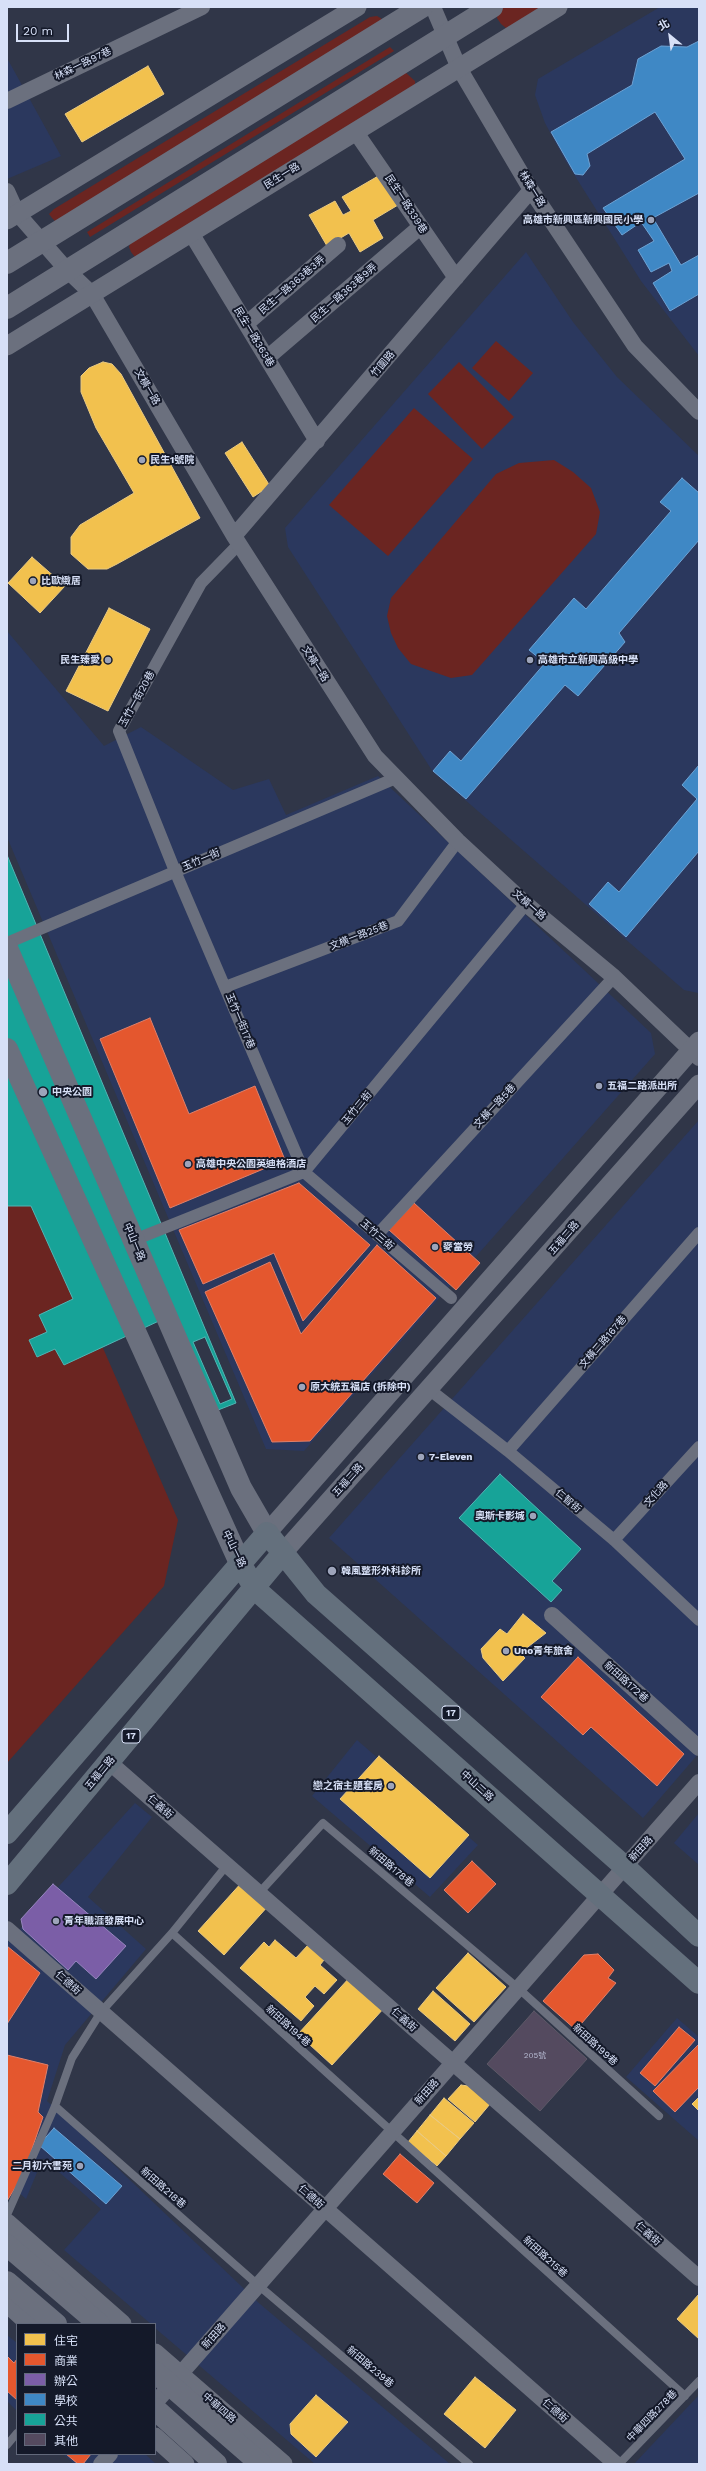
<!DOCTYPE html>
<meta charset="utf-8">
<style>
body{margin:0}
#map{position:relative;width:706px;height:2471px;overflow:hidden;background:#303648;font-family:"Work Sans","Noto Sans TC",sans-serif}
canvas{display:block}
.frame{position:absolute;inset:0;border:8px solid #d7e0f7;pointer-events:none}
.legend{position:absolute;left:16px;top:2323px;width:140px;height:132px;box-sizing:border-box;background:#141929;border:1px solid #62697b;margin:0;padding:5px 7px;list-style:none;font-size:12px;color:#d7e0f7}
.legend li{display:flex;align-items:center;gap:8px;height:20px}
.legend b{width:20px;border:1px solid #62697b}
.north{position:absolute;left:650px;top:16px;width:40px;height:40px;-webkit-text-stroke:3px #141929;paint-order:stroke;rotate:331deg;font-size:11px;font-weight:700;line-height:16px;text-align:center;color:#d7e0f7}
.north::after{content:'';display:block;margin:auto;width:14px;height:18px;background:#d7e0f7;clip-path:polygon(50% 0,100% 100%,50% 72%,0 100%)}
.scale{position:absolute;left:16px;top:24px;width:53px;height:18px;box-sizing:border-box;border:2px solid #d7e0f7;border-top:0;padding-left:5px;font-size:12px;line-height:14px;white-space:nowrap;color:#d7e0f7;-webkit-text-stroke:3px #141929;paint-order:stroke}
</style>
<div id="map">
<canvas width="706" height="2471"></canvas>
<div class="frame"></div>
<ul class="legend">
<li><b style="height:11px;background:#f2c14e"></b>住宅</li>
<li><b style="height:11px;background:#e4572e"></b>商業</li>
<li><b style="height:11px;background:#7b5ea7"></b>辦公</li>
<li><b style="height:11px;background:#3f88c5"></b>學校</li>
<li><b style="height:11px;background:#17a398"></b>公共</li>
<li><b style="height:11px;background:#544a5f"></b>其他</li>
</ul>
<div class="north">北</div>
<div class="scale">20 m</div>
</div>
<script>
const g = document.querySelector('canvas').getContext('2d');
g.lineJoin = 'round';
function fillPath(path, color) {
  g.fillStyle = color;
  g.fill(path, 'evenodd');
}
function shape(rows) {
  const path = new Path2D();
  for (const r of rows) {
    path.moveTo(r[0], r[1]);
    for (let i = 2; i < r.length; i += 2) path.lineTo(r[i], r[i + 1]);
  }
  return path;
}
function trace(path, color, width, dash) {
  g.strokeStyle = color;
  g.lineWidth = width;
  g.lineCap = dash ? 'butt' : 'round';
  g.setLineDash(dash || []);
  g.stroke(path);
}
function write(font, color, halo, rows, align = 'center') {
  g.font = font + ' "Work Sans","Noto Sans TC",sans-serif';
  g.lineWidth = 4;
  g.setLineDash([]);
  g.textBaseline = 'middle';
  g.strokeStyle = halo;
  g.fillStyle = color;
  for (const [text, x, y, turn = 0] of rows) {
    g.save();
    g.translate(x, y);
    g.rotate((+turn || 0) * Math.PI / 180);
    g.textAlign = isNaN(turn) ? turn : align;
    if (halo) g.strokeText(text, 0, 0);
    g.fillText(text, 0, 0);
    g.restore();
  }
}
fillPath(shape([
 [660,7,699,7,699,356,641,281,565,160,545,123,535,95,538,79],
 [7,58,61,156,7,179],
 [526,252,573,322,617,377,699,456,698,993,684,990,433,772,288,547,285,528],
 [7,631,104,746,141,727,233,790,269,779,286,815,378,776,651,1033,655,1054,304,1451,266,1449,7,837],
 [699,1120,699,1753,643,1818,329,1538],
 [357,1740,478,1845,430,1897,312,1796],
 [135,1803,152,1817,88,1897,146,1949,65,2045,47,2101,260,2304,450,2464,315,2464,155,2328,155,2324,151,2324,64,2250,101,2209,43,2158,26,2199,7,2182,7,1943],
 [699,1813,699,1865,674,1843],
 [677,2018,699,2037,699,2141,626,2077],
 [7,2335,17,2343,17,2411,7,2401],
 [699,2395,699,2464,634,2464],
 [63,2454,145,2454,156,2464,74,2464]
]), '#2b385e');
fillPath(shape([
 [502,7,549,7,514,29,506,28,501,24,497,18,499,9],
 [377,16,382,19,381,23,57,223,52,218,49,214,54,209,370,17],
 [390,47,394,51,90,237,87,232],
 [405,72,415,81,415,87,135,257,131,252,129,247,131,240],
 [496,341,533,373,509,401,472,368],
 [459,362,514,417,482,449,428,394],
 [414,408,473,459,388,556,329,505],
 [554,460,573,472,591,488,600,512,596,534,472,675,451,678,411,664,398,648,391,633,387,616,391,598,496,474,519,463],
 [7,1128,178,1520,164,1586,7,1763]
]), '#6b2521');
const homes = shape([
 [148,66,164,94,82,142,65,114,148,66],
 [380,175,398,205,373,220,383,238,360,252,349,233,327,246,309,215,335,201,343,215,351,211,342,197,380,175],
 [103,362,112,364,121,374,200,518,117,564,107,569,88,569,71,554,71,537,80,525,134,493,96,428,81,392,81,376,89,368,103,362],
 [242,442,270,486,253,497,225,453,242,442],
 [32,557,65,586,40,613,8,583,32,557],
 [109,608,150,629,108,711,66,691,109,608],
 [523,1614,546,1633,520,1653,525,1658,503,1681,483,1658,481,1649,500,1629,507,1634,523,1614],
 [379,1756,469,1835,430,1878,340,1799,379,1756],
 [243,1881,269,1905,224,1955,198,1931,243,1881],
 [275,1940,296,1958,308,1945,324,1960,320,1965,337,1980,324,1994,315,1986,305,1997,314,2006,301,2021,240,1968,264,1942,269,1947,275,1940],
 [468,1953,506,1987,474,2022,436,1988,468,1953],
 [351,1976,385,2007,332,2065,298,2034,351,1976],
 [433,1991,470,2024,455,2041,418,2009,433,1991],
 [461,2085,468,2086,490,2104,475,2122,448,2099,461,2085],
 [699,2097,699,2111,692,2104,699,2097],
 [444,2098,474,2123,460,2139,430,2115,444,2098],
 [430,2115,460,2139,446,2156,417,2131,430,2115],
 [417,2131,446,2156,437,2166,408,2142,417,2131],
 [699,2294,699,2339,677,2319,699,2294],
 [475,2377,516,2410,485,2448,444,2414,475,2377],
 [316,2395,348,2422,316,2457,291,2434,290,2424,316,2395]
]);
fillPath(homes, '#f2c14e');
trace(homes, '#eaca81', 1);
const shops = shape([
 [150,1018,189,1114,255,1086,285,1160,170,1208,100,1039,150,1018],
 [299,1183,370,1245,303,1321,274,1253,203,1284,179,1230,299,1183],
 [414,1203,480,1263,456,1290,389,1230,414,1203],
 [377,1245,436,1298,310,1441,272,1442,205,1292,270,1262,301,1334,377,1245],
 [578,1657,684,1754,657,1786,591,1727,583,1735,541,1697,578,1657],
 [472,1861,496,1884,468,1913,444,1890,472,1861],
 [7,1946,40,1973,7,2024,7,1946],
 [598,1954,614,1970,608,1978,616,1983,576,2030,543,2001,584,1955,598,1954],
 [679,2027,695,2040,655,2086,640,2073,679,2027],
 [699,2044,699,2087,675,2112,653,2091,699,2044],
 [7,2055,48,2065,38,2112,43,2117,23,2175,7,2201,7,2055],
 [400,2154,434,2183,417,2203,383,2174,400,2154],
 [7,2356,14,2363,17,2359,17,2400,7,2391,7,2356],
 [66,2454,91,2454,83,2464,78,2464,66,2454]
]);
fillPath(shops, '#e4572e');
trace(shops, '#e0806a', 1);
const offices = shape([
 [53,1884,126,1946,96,1979,76,1961,68,1970,23,1929,21,1919,53,1884]
]);
fillPath(offices, '#7b5ea7');
trace(offices, '#9785bf', 1);
const schools = shape([
 [699,41,699,193,653,218,681,265,699,255,699,294,670,311,653,283,672,271,669,263,651,272,638,250,654,241,641,222,622,235,603,208,685,159,655,112,587,154,590,166,583,175,575,174,551,132,632,85,638,59,661,46,687,47,699,41],
 [682,478,699,493,699,540,619,633,625,642,578,696,565,685,466,799,433,771,450,751,461,761,545,663,529,650,574,598,586,609,671,511,660,502,682,478],
 [699,765,699,851,626,937,589,904,608,882,619,892,697,799,682,785,699,765],
 [54,2128,122,2186,106,2204,39,2145,54,2128]
]);
fillPath(schools, '#3f88c5');
trace(schools, '#6da2d4', 1);
const public = shape([
 [7,855,236,1403,218,1410,174,1314,64,1365,55,1349,37,1357,29,1340,47,1332,39,1315,73,1299,31,1206,7,1206,7,855],
 [205,1337,232,1399,220,1404,193,1342,205,1337],
 [500,1474,581,1549,552,1581,562,1590,551,1602,459,1518,500,1474]
]);
fillPath(public, '#17a398');
trace(public, '#51b5b4', 1);
const building = shape([
 [534,2011,587,2059,540,2111,487,2064,534,2011]
]);
fillPath(building, '#544a5f');
trace(building, '#5d5967', 1);
trace(shape([
 [259,1893,323,1823,518,1988,659,2116],
 [172,1933,685,2396],
 [55,2106,258,2285,469,2464],
 [7,2215,55,2106,72,2058,101,2012,172,1933,227,1865],
 [7,2445,17,2433],
 [619,2464,699,2381]
]), '#6b707e', 8);
trace(shape([
 [239,544,201,583,119,731,175,871,304,1172,451,1298],
 [7,943,396,778],
 [225,987,398,921,458,841],
 [377,1235,614,977],
 [134,1240,304,1172,526,904],
 [430,1390,508,1451,614,1540,699,1620],
 [508,1451,699,1233],
 [614,1540,699,1447]
]), '#6b707e', 12);
trace(shape([
 [433,7,459,68,531,190,635,346,699,412],
 [7,101,202,7],
 [355,131,456,278],
 [7,191,17,213,67,270,92,294,234,536,375,756,458,841,526,904,614,977,699,1058],
 [191,233,317,441],
 [246,324,338,245],
 [267,358,420,227],
 [234,536,531,190],
 [552,1615,699,1748],
 [109,1762,699,2278],
 [7,1929,616,2464],
 [155,2403,699,1782],
 [101,2464,110,2454]
]), '#6b707e', 16);
trace(shape([
 [7,220,357,7],
 [7,346,558,7],
 [267,1533,699,1041],
 [282,1554,699,1084],
 [7,2223,122,2324],
 [7,2303,30,2324],
 [155,2353,283,2464],
 [155,2437,185,2464]
]), '#6b707e', 19);
trace(shape([
 [7,263,422,7],
 [7,308,492,7],
 [7,948,241,1488,267,1533],
 [7,1049,240,1563],
 [7,2245,99,2324],
 [7,2282,56,2324],
 [155,2372,261,2464],
 [155,2409,216,2464]
]), '#6b707e', 22);
trace(shape([
 [240,1563,255,1589,699,1983],
 [7,1833,267,1533,316,1594,625,1867,699,1936],
 [7,1884,282,1554]
]), '#64707d', 22);
for (const [x, y, r, color] of [
 [651,220,4,"#9da4ba"],
 [142,460,4,"#9da4ba"],
 [33,581,4,"#9da4ba"],
 [108,660,4,"#9da4ba"],
 [530,660,4,"#9da4ba"],
 [599,1086,4,"#9da4ba"],
 [43,1092,5,"#9da4ba"],
 [188,1164,4,"#9da4ba"],
 [435,1247,4,"#9da4ba"],
 [302,1387,4,"#9da4ba"],
 [421,1457,4,"#9da4ba"],
 [533,1516,4,"#9da4ba"],
 [332,1571,5,"#9da4ba"],
 [506,1651,4,"#9da4ba"],
 [391,1786,4,"#9da4ba"],
 [56,1921,4,"#9da4ba"],
 [80,2166,4,"#9da4ba"]
]) {
  const dot = new Path2D();
  dot.arc(x, y, r, 0, 2 * Math.PI);
  g.fillStyle = color;
  g.fill(dot);
  trace(dot, '#141929', 1.5);
}
write('8px', '#b6bad1', null, [
 ["205號",535,2056]
]);
for (const [x, y, w] of [
 [451,1713,18],
 [131,1736,18]
]) {
  const box = new Path2D();
  box.roundRect(x - w / 2, y - 7, w, 14, 3);
  g.fillStyle = '#141929';
  g.fill(box);
  trace(box, '#d7e0f7', 1);
}
write('bold 9px', '#d7e0f7', null, [
 ["17",451,1713],
 ["17",131,1736]
]);
write('10px', '#d7e0f7', '#141929', [
 ["林森一路97巷",83,64,-26],
 ["民生一路",282,176,-32],
 ["林森一路",532,189,58],
 ["民生一路339巷",406,204,57],
 ["民生一路363巷3弄",292,285,-41],
 ["民生一路363巷9弄",344,293,-41],
 ["民生一路363巷",254,337,59],
 ["竹圍路",383,364,-50],
 ["文橫一路",147,387,60],
 ["文橫一路",315,664,57],
 ["玉竹一街20巷",137,699,-61],
 ["玉竹一街",201,860,-23],
 ["文橫一路",529,905,41],
 ["文橫一路25巷",359,936,-21],
 ["玉竹一街17巷",240,1021,67],
 ["文橫一路5巷",495,1106,-47],
 ["玉竹二街",357,1108,-50],
 ["玉竹三街",377,1235,41],
 ["五福二路",564,1238,-49],
 ["中山一路",134,1242,67],
 ["文橫二路167巷",603,1342,-49],
 ["五福二路",348,1480,-48],
 ["文化路",656,1494,-48],
 ["仁智街",568,1501,40],
 ["中山一路",234,1549,64],
 ["新田路172巷",626,1682,42],
 ["五福二路",100,1773,-50],
 ["中山二路",477,1786,42],
 ["仁義街",160,1807,41],
 ["新田路",641,1849,-48],
 ["新田路178巷",391,1867,40],
 ["仁德街",68,1983,41],
 ["仁義街",404,2020,41],
 ["新田路194巷",288,2026,42],
 ["新田路199巷",595,2045,42],
 ["新田路",427,2092,-49],
 ["新田路218巷",163,2188,41],
 ["仁德街",311,2197,41],
 ["仁義街",648,2234,41],
 ["新田路215巷",545,2257,42],
 ["新田路",214,2336,-49],
 ["新田路239巷",370,2367,40],
 ["中華四路",219,2408,41],
 ["仁德街",555,2411,41],
 ["中華四路278巷",652,2416,-46]
]);
write('bold 10px', '#d7e0f7', '#141929', [
 ["高雄市新興區新興國民小學",643,220,"right"],
 ["民生1號院",150,460],
 ["比歐緻居",41,581],
 ["民生臻愛",100,660,"right"],
 ["高雄市立新興高級中學",538,660],
 ["五福二路派出所",607,1086],
 ["中央公園",52,1092],
 ["高雄中央公園英迪格酒店",196,1164],
 ["麥當勞",443,1247],
 ["原大統五福店 (拆除中)",310,1387],
 ["7-Eleven",429,1457],
 ["奧斯卡影城",525,1516,"right"],
 ["韓風整形外科診所",341,1571],
 ["Uno青年旅舍",514,1651],
 ["戀之宿主題套房",383,1786,"right"],
 ["青年職涯發展中心",64,1921],
 ["二月初六書苑",72,2166,"right"]
], 'left');
</script>
